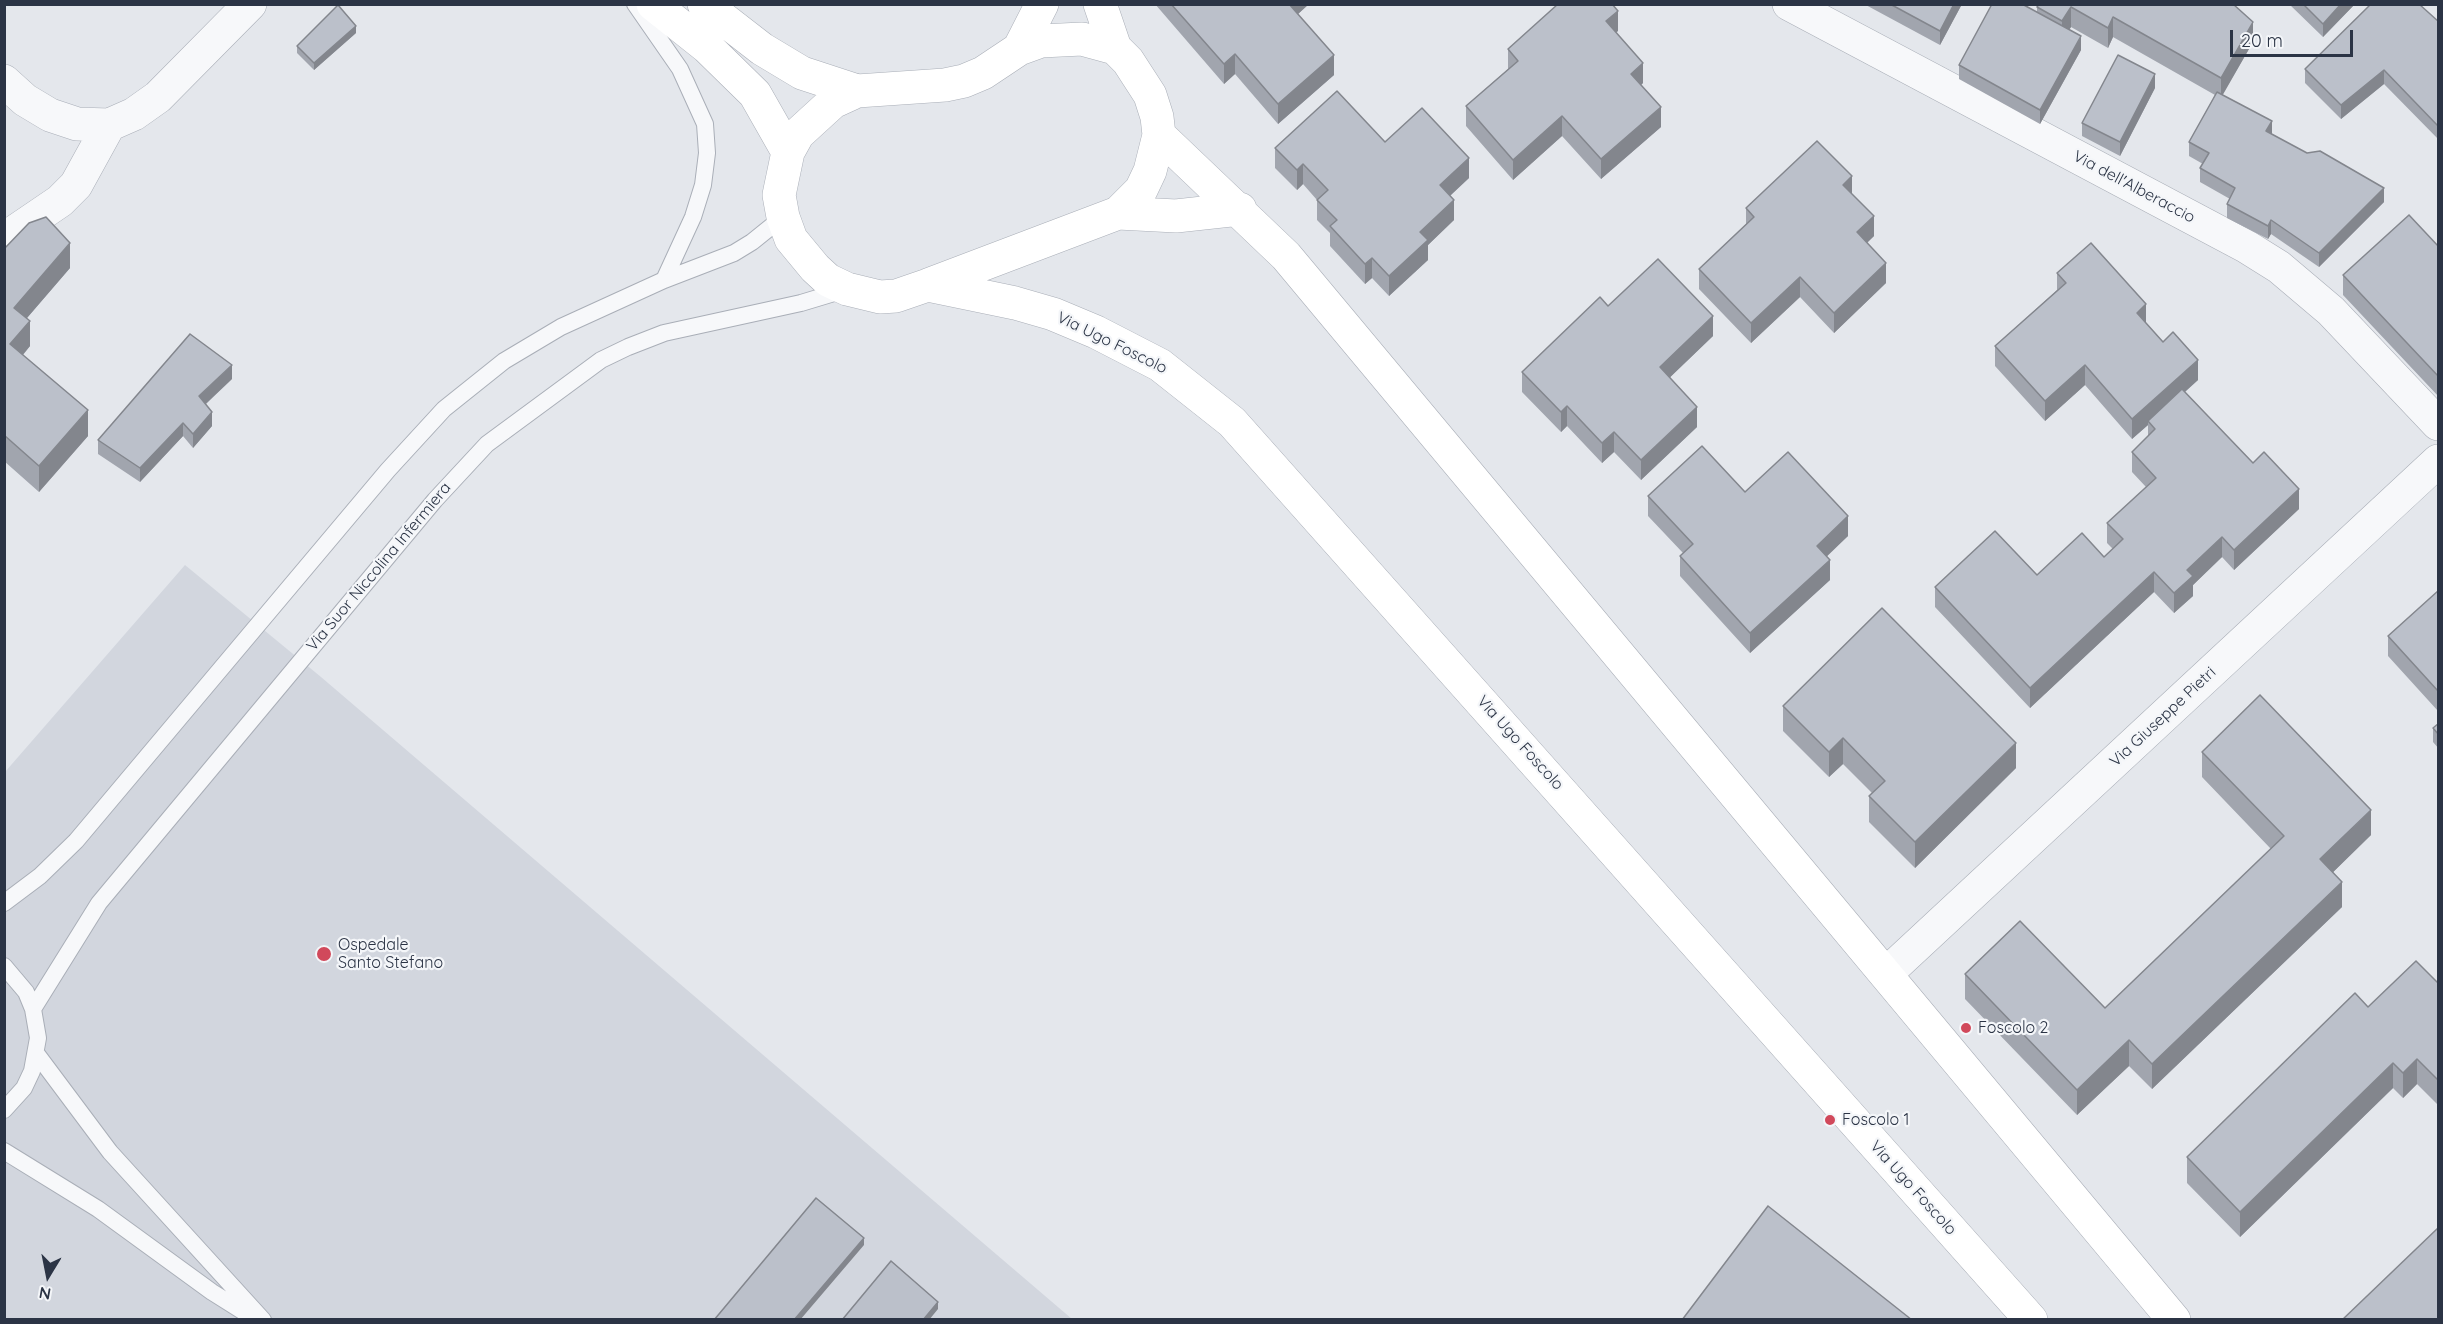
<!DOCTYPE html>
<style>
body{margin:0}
#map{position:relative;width:2443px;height:1324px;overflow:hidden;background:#e4e7ec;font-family:Quicksand,sans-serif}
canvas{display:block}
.frame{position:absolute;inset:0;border:6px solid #2b3445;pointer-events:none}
.north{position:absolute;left:18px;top:1246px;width:60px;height:60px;-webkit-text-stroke:4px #f4f6f9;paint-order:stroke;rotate:190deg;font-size:16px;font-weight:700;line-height:24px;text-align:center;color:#2b3445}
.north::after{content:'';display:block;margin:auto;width:21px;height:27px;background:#2b3445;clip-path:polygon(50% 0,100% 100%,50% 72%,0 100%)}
.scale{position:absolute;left:2230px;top:30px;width:123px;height:27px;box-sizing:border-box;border:3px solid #2b3445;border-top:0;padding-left:8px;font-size:18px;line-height:21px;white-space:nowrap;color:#2b3445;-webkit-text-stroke:4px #f4f6f9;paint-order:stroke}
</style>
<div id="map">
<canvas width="2443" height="1324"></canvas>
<div class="frame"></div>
<div class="north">N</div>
<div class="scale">20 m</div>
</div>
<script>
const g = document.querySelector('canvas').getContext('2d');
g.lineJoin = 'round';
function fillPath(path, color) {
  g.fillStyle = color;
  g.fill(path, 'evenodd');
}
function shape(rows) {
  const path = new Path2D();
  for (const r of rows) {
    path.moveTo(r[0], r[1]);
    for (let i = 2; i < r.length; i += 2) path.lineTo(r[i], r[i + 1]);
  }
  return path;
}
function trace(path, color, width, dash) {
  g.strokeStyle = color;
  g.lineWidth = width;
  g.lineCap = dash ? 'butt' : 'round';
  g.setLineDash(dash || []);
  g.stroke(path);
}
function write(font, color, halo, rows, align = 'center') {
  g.font = font + ' Quicksand,sans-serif';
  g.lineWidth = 4.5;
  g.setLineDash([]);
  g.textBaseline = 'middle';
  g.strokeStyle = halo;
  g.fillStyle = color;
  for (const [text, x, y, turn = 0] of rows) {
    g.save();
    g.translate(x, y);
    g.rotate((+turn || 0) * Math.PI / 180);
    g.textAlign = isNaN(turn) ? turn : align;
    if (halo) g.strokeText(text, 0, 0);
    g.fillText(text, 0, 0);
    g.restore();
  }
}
fillPath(shape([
 [185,565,321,677,1072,1319,5,1320,5,772]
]), '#d2d6de');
const lane = shape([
 [635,4,680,69,705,124,707,153,703,185,693,217,664,280],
 [4,903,40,876,76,841,388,470,444,409,504,361,561,327,664,280,734,253,752,242,783,217],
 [4,966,26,992,33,1009,38,1038,32,1071,24,1088,4,1110],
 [33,1009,99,903,435,500,487,444,601,360,628,347,664,333,801,303,844,290],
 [36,1053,110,1152,263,1320],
 [4,1151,98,1209,212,1292,255,1319]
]);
const street = shape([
 [1789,4,2247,247,2279,267,2331,311,2438,424],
 [4,81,25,100,50,115,77,124,109,125,134,114,158,97,250,4],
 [4,239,60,201,76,185,109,125],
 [1887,973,2438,461]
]);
const secondary = shape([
 [653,4,707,47,755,94,788,152],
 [704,4,762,49,802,73,857,91],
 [1100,4,1115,48],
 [1019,49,1042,4],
 [1159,135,1286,256,2174,1320],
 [1118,213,1141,190,1150,171,1159,135,1157,117,1150,95,1128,61,1115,48,1082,39,1041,41,1019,49,983,73,964,81,945,85,857,91,833,102,798,134,788,152,779,195,783,217,791,239,815,268,828,280,847,289,880,297,896,296,928,285,1118,213,1176,216,1240,209],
 [928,285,1015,303,1053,314,1096,332,1160,365,1232,422,2031,1320]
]);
trace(lane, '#a9aeb7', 18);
trace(street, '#a9aeb7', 34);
trace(secondary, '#a9aeb7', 34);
trace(lane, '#f7f8fa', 16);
trace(street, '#f7f8fa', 33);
trace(secondary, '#fff', 33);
fillPath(shape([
 [1155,4,1309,4,1298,14,1334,75,1278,124,1235,74,1224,84],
 [1864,4,1962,4,1940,45],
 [2233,4,2253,42,2222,95,2272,135,2384,202,2319,267,2271,234,2268,239,2227,218,2227,204,2230,199,2200,182,2200,168,2203,164,2189,156,2189,142,2215,95,2113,37,2108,48,2071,27,2069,30,2081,50,2040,124,1959,79,1959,65,2037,13,2037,7],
 [2289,4,2355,4,2323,37],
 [2439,22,2439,140,2384,84,2341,119,2305,83,2305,69],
 [1618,31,1616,32,1643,83,1641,85,1661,127,1601,179,1562,136,1513,180,1466,126,1466,106,1508,69,1508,49],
 [356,33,314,70,297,53,297,46],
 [2155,88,2120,156,2082,136,2082,123],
 [1385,142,1469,178,1450,196,1454,220,1428,245,1428,260,1389,296,1372,278,1365,284,1330,246,1330,233,1317,220,1317,200,1303,184,1297,190,1275,168,1275,148],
 [1852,194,1874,236,1867,243,1886,283,1834,333,1800,297,1751,343,1699,289,1699,269,1746,224,1746,208],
 [2439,247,2439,397,2343,295,2343,275],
 [4,249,70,268,27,318,30,346,23,355,88,436,39,492,4,461],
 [2057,273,2146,323,2198,380,2185,392,2253,463,2299,509,2234,570,2222,557,2193,585,2193,596,2174,613,2154,592,2030,708,1935,607,1935,587,2037,575,2104,557,2113,549,2107,543,2107,523,2146,487,2132,472,2132,452,2148,436,2148,425,2132,439,2085,385,2045,421,1995,366,1995,346,2057,290],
 [1608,306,1713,336,1670,377,1697,427,1641,480,1614,452,1602,463,1567,426,1561,432,1522,392,1522,372],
 [232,379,206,404,212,426,193,448,183,436,140,482,98,454,98,440],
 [1745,492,1848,536,1826,556,1830,580,1750,653,1680,576,1680,556,1683,553,1648,516,1648,496],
 [2439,590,2439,710,2438,711,2388,656,2388,636],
 [1783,706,2016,768,1915,868,1869,822,1869,796,1872,793,1843,764,1829,777,1783,731],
 [2439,723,2439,749,2433,742,2433,728],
 [2202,752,2371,835,2333,872,2342,907,2152,1089,2129,1066,2077,1115,1965,999,1965,974,2105,1008,2271,849,2202,777],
 [2439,984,2439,1106,2417,1084,2403,1098,2393,1088,2240,1237,2187,1183,2187,1157,2368,1007]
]), '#a1a5ae');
fillPath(shape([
 [1288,4,1309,4,1288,23],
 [1954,4,1962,4,1940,45,1940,31],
 [2341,4,2355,4,2323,37,2323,24],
 [2071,7,2071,27,2062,41,2062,21],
 [1618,11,1618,31,1606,41,1606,21],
 [2113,17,2113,37,2108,48,2108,28],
 [2253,22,2253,42,2221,98,2221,78],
 [356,26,356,33,314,70,314,63],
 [2081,36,2081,50,2040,124,2040,110],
 [1235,54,1235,74,1224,84,1224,64],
 [1334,55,1334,75,1278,124,1278,104],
 [1643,63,1643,83,1631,94,1631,74],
 [2384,70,2384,84,2341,119,2341,105],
 [2155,74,2155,88,2120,156,2120,142],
 [1661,107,1661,127,1601,179,1601,159],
 [1562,116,1562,136,1513,180,1513,160],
 [2272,121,2272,135,2266,131],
 [1469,158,1469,178,1440,205,1440,185],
 [1303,164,1303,184,1297,190,1297,170],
 [1852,176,1852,196,1843,185],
 [2384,188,2384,202,2319,267,2319,253],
 [1454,200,1454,220,1428,245,1428,260,1389,296,1389,276,1420,232],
 [1874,216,1874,236,1857,252,1857,232],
 [2271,220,2271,234,2268,239,2268,226],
 [70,243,70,268,14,333,14,308],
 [1372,258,1372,278,1365,284,1365,264],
 [1886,263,1886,283,1834,333,1834,313],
 [1800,277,1800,297,1751,343,1751,323],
 [2146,304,2146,324,2137,313],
 [1713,316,1713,336,1660,387,1660,367],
 [30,321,30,346,10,370,10,344],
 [2198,360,2198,380,2150,423,2148,421,2148,425,2132,439,2132,419],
 [232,365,232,379,199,410,199,396],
 [2085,365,2085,385,2045,421,2045,401],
 [1567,406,1567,426,1561,432,1561,412],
 [1697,407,1697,427,1641,480,1641,460],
 [88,410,88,436,39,492,39,466],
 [212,412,212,426,193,448,193,434],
 [183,423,183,436,140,482,140,468],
 [1614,432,1614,452,1602,463,1602,443],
 [2299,489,2299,509,2234,570,2234,550],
 [1848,516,1848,536,1817,566,1817,546],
 [2222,537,2222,557,2193,585,2193,596,2174,613,2174,593,2187,570],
 [1830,560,1830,580,1750,653,1750,633],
 [2154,572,2154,592,2030,708,2030,688],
 [2439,690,2439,710,2438,711,2438,691],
 [1843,738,1843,764,1829,777,1829,752],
 [2016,743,2016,768,1915,868,1915,842],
 [2371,810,2371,835,2320,885,2320,859],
 [2342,882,2342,907,2152,1089,2152,1064],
 [2129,1040,2129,1066,2077,1115,2077,1090],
 [2417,1059,2417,1084,2403,1098,2403,1073],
 [2393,1063,2393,1088,2240,1237,2240,1212],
 [864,1238,864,1245,800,1320,794,1320],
 [938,1302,938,1309,929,1320,923,1320]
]), '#83868d');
const building = shape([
 [1171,4,1289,4,1334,55,1278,104,1235,54,1224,64,1171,4],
 [1558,4,1612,4,1618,11,1606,21,1643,63,1631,74,1661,107,1601,159,1562,116,1513,160,1466,106,1518,61,1508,49,1558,4],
 [1890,4,1954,4,1940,31,1890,4],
 [1992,4,2022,4,2081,36,2040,110,1959,65,1992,4],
 [2039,4,2233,4,2253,22,2221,78,2113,17,2108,28,2071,7,2062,21,2037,7,2039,4],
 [2303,4,2341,4,2323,24,2303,4],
 [2371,4,2419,4,2439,22,2439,127,2384,70,2341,105,2305,69,2371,4],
 [338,5,356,26,314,63,297,46,338,5],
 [2118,55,2155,74,2120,142,2082,123,2118,55],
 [1337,91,1385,142,1422,108,1469,158,1440,185,1454,200,1420,232,1428,240,1389,276,1372,258,1365,264,1330,226,1337,220,1317,200,1328,190,1303,164,1297,170,1275,148,1337,91],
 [2217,92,2272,121,2266,131,2307,153,2320,151,2384,188,2319,253,2271,220,2268,226,2227,204,2235,188,2200,168,2209,153,2189,142,2217,92],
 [1817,141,1852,176,1843,185,1874,216,1857,232,1886,263,1834,313,1800,277,1751,323,1699,269,1754,217,1746,208,1817,141],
 [2409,215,2439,247,2439,377,2343,275,2409,215],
 [46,217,70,243,14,308,30,321,10,344,88,410,39,466,4,435,4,249,29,223,46,217],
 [2091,243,2146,304,2137,313,2163,342,2173,332,2198,360,2132,419,2085,365,2045,401,1995,346,2066,283,2057,273,2091,243],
 [1658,259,1713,316,1660,367,1697,407,1641,460,1614,432,1602,443,1567,406,1561,412,1522,372,1600,297,1608,306,1658,259],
 [190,334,232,365,199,396,212,412,193,434,183,423,140,468,98,440,190,334],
 [2182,389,2253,463,2264,452,2299,489,2234,550,2222,537,2187,570,2193,576,2174,593,2154,572,2030,688,1935,587,1995,531,2037,575,2082,533,2104,557,2123,539,2107,523,2156,478,2132,452,2155,429,2148,421,2182,389],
 [1702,446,1745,492,1788,452,1848,516,1817,546,1830,560,1750,633,1680,556,1693,544,1648,496,1702,446],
 [2439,590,2439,690,2438,691,2388,636,2439,590],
 [1882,608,2016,743,1915,842,1869,796,1885,781,1843,738,1829,752,1783,706,1882,608],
 [2260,695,2371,810,2320,859,2342,882,2152,1064,2129,1040,2077,1090,1965,974,2020,921,2105,1008,2284,836,2202,752,2260,695],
 [2439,723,2439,735,2433,728,2439,723],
 [2416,961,2439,984,2439,1081,2417,1059,2403,1073,2393,1063,2240,1212,2187,1157,2355,993,2368,1007,2416,961],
 [816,1198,864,1238,794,1320,714,1320,816,1198],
 [1768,1206,1912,1320,1682,1320,1768,1206],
 [2439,1227,2439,1320,2342,1320,2439,1227],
 [891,1261,938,1302,923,1320,842,1320,891,1261]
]);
fillPath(building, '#bbc0ca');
trace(building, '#83868d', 1.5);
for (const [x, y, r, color] of [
 [324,954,8,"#d1495b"],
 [1966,1028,6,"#d1495b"],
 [1830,1120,6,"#d1495b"]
]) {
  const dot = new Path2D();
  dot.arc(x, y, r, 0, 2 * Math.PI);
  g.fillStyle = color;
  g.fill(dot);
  trace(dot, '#f4f6f9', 2);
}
write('16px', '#2b3445', '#f4f6f9', [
 ["Via dell'Alberaccio",2134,187,28],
 ["Via Ugo Foscolo",1112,343,26],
 ["Via Suor Niccolina Infermiera",379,567,-50],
 ["Via Giuseppe Pietri",2163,717,-43],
 ["Via Ugo Foscolo",1520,743,48],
 ["Via Ugo Foscolo",1913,1188,48]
]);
write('16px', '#2b3445', '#f4f6f9', [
 ["Ospedale",338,945],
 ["Santo Stefano",338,963],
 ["Foscolo 2",1978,1028],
 ["Foscolo 1",1842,1120]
], 'left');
</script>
